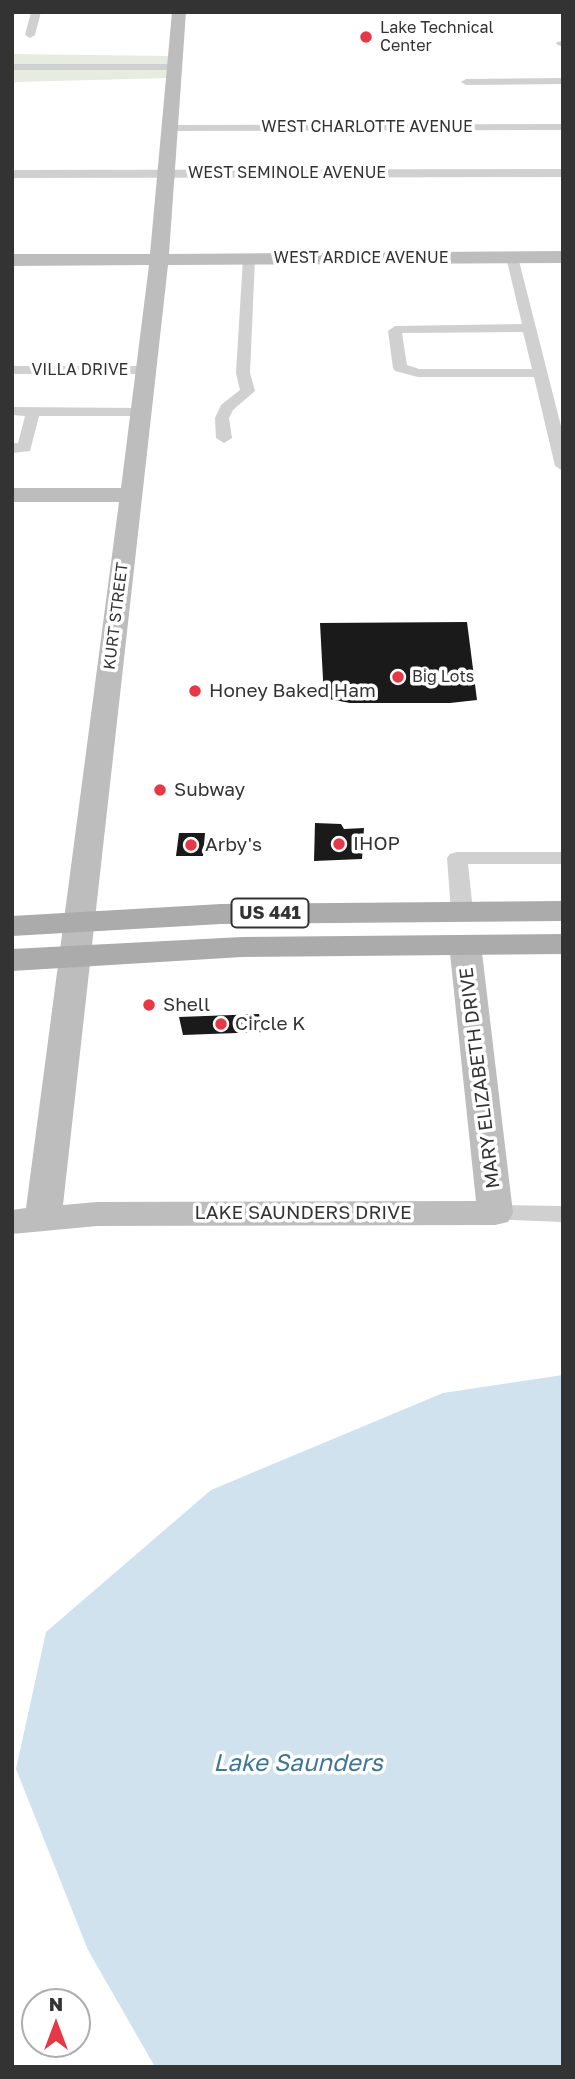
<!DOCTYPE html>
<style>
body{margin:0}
#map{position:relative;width:575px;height:2079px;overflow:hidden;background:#fff;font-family:"Golos Text",sans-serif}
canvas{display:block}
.frame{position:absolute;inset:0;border:14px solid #333;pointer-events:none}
.north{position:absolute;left:21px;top:1988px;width:70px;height:70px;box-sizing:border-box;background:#fff;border:2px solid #adadad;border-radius:50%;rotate:0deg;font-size:19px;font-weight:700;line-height:28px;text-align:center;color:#333}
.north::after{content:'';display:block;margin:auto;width:24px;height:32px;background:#e63946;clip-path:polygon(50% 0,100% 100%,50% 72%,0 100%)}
</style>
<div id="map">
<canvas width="575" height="2079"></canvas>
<div class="frame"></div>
<div class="north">N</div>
</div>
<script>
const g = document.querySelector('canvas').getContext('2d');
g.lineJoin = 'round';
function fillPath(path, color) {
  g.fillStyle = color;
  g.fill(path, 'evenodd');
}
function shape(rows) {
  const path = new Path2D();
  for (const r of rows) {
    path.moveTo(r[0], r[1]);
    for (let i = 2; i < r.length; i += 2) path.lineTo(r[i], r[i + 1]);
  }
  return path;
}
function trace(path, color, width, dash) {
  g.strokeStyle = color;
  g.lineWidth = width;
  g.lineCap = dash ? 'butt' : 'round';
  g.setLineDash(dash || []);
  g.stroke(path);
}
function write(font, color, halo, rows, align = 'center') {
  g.font = font + ' "Golos Text",sans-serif';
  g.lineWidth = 7;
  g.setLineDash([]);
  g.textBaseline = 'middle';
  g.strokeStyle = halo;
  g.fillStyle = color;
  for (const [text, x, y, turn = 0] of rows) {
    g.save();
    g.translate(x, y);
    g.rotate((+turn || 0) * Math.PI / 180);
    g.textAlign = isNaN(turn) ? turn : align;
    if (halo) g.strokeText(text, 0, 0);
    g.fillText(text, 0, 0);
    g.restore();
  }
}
fillPath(shape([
 [12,54,171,56,169,78,16,82,12,85]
]), '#e6ecdf');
fillPath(shape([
 [563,1375,563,2067,155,2067,88,1950,16,1769,46,1632,211,1490,443,1393]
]), '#cfe2ee');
fillPath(shape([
 [467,622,477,700,450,703,350,703,324,698,320,623],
 [315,823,341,824,344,829,364,828,362,859,314,861],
 [179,833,205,833,203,856,176,856],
 [259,1014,263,1032,183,1035,179,1017]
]), '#1a1a1a');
fillPath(shape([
 [31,12,41,12,35,35,30,38,25,35,31,12],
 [563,41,563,47,556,44,557,42,563,41],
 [12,64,175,64,180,67,175,70,12,70,12,64],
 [563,78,563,84,466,85,461,82,466,79,563,78],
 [563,124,563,130,171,131,165,128,171,125,563,124],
 [563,169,563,177,12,178,12,170,563,169],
 [512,253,518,257,563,434,563,471,555,466,534,377,418,377,395,371,393,368,388,331,395,326,522,324,506,257,512,253],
 [523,332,532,369,419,369,407,365,402,333,523,332],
 [249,254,255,258,250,373,255,391,233,410,229,418,232,438,224,443,216,438,215,418,221,405,240,390,236,373,243,258,249,254],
 [12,366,147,366,154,370,147,374,12,374,12,366],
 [12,407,142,408,149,412,142,416,39,416,30,451,12,453,12,443,18,443,25,416,12,415,12,407],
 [457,852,563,852,563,864,468,864,473,911,469,915,462,917,455,915,451,911,447,858,450,854,457,852],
 [495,1205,563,1206,563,1222,486,1219,483,1213,486,1207,495,1205]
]), '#d0d0d0');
fillPath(shape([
 [172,12,186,12,169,254,563,251,563,263,168,265,63,1205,97,1202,476,1201,449,944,454,937,465,935,476,937,481,944,513,1213,508,1222,495,1225,97,1226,12,1234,12,1210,26,1208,119,502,12,502,12,488,121,488,149,265,12,266,12,254,150,254,172,12]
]), '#bdbdbd');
fillPath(shape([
 [563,901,563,921,221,924,12,936,12,916,221,904,563,901],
 [563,934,563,954,242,957,12,971,12,949,242,937,563,934]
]), '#ababab');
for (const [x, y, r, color] of [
 [366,37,7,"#e63946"],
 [398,677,7,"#e63946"],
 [195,691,7,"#e63946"],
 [160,790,7,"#e63946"],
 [339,844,7,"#e63946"],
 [191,845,7,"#e63946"],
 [149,1005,7,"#e63946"],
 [221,1024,7,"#e63946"]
]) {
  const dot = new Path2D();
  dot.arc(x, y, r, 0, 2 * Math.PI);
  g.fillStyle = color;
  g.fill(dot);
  trace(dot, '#fff', 2.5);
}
write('16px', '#333', '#fff', [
 ["Lake Technical",380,28],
 ["Center",380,46],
 ["Big Lots",412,677]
], 'left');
write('16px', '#333', '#fff', [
 ["WEST CHARLOTTE AVENUE",367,127],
 ["WEST SEMINOLE AVENUE",287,173],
 ["WEST ARDICE AVENUE",361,258],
 ["VILLA DRIVE",80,370],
 ["KURT STREET",116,616,-83]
]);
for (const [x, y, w] of [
 [270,913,77]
]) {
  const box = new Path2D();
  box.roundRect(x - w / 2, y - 14.5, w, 29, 5);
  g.fillStyle = '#fff';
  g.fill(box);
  trace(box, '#333', 2);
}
write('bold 18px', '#333', null, [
 ["US 441",270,913]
]);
write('19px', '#333', '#fff', [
 ["Honey Baked Ham",209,691],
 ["Subway",174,790],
 ["IHOP",353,844],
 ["Arby's",205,845],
 ["Shell",163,1005],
 ["Circle K",235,1024]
], 'left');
write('19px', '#333', '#fff', [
 ["MARY ELIZABETH DRIVE",480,1078,-97],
 ["LAKE SAUNDERS DRIVE",303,1213]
]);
write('italic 24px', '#3f7597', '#fff', [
 ["Lake Saunders",298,1763]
]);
</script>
